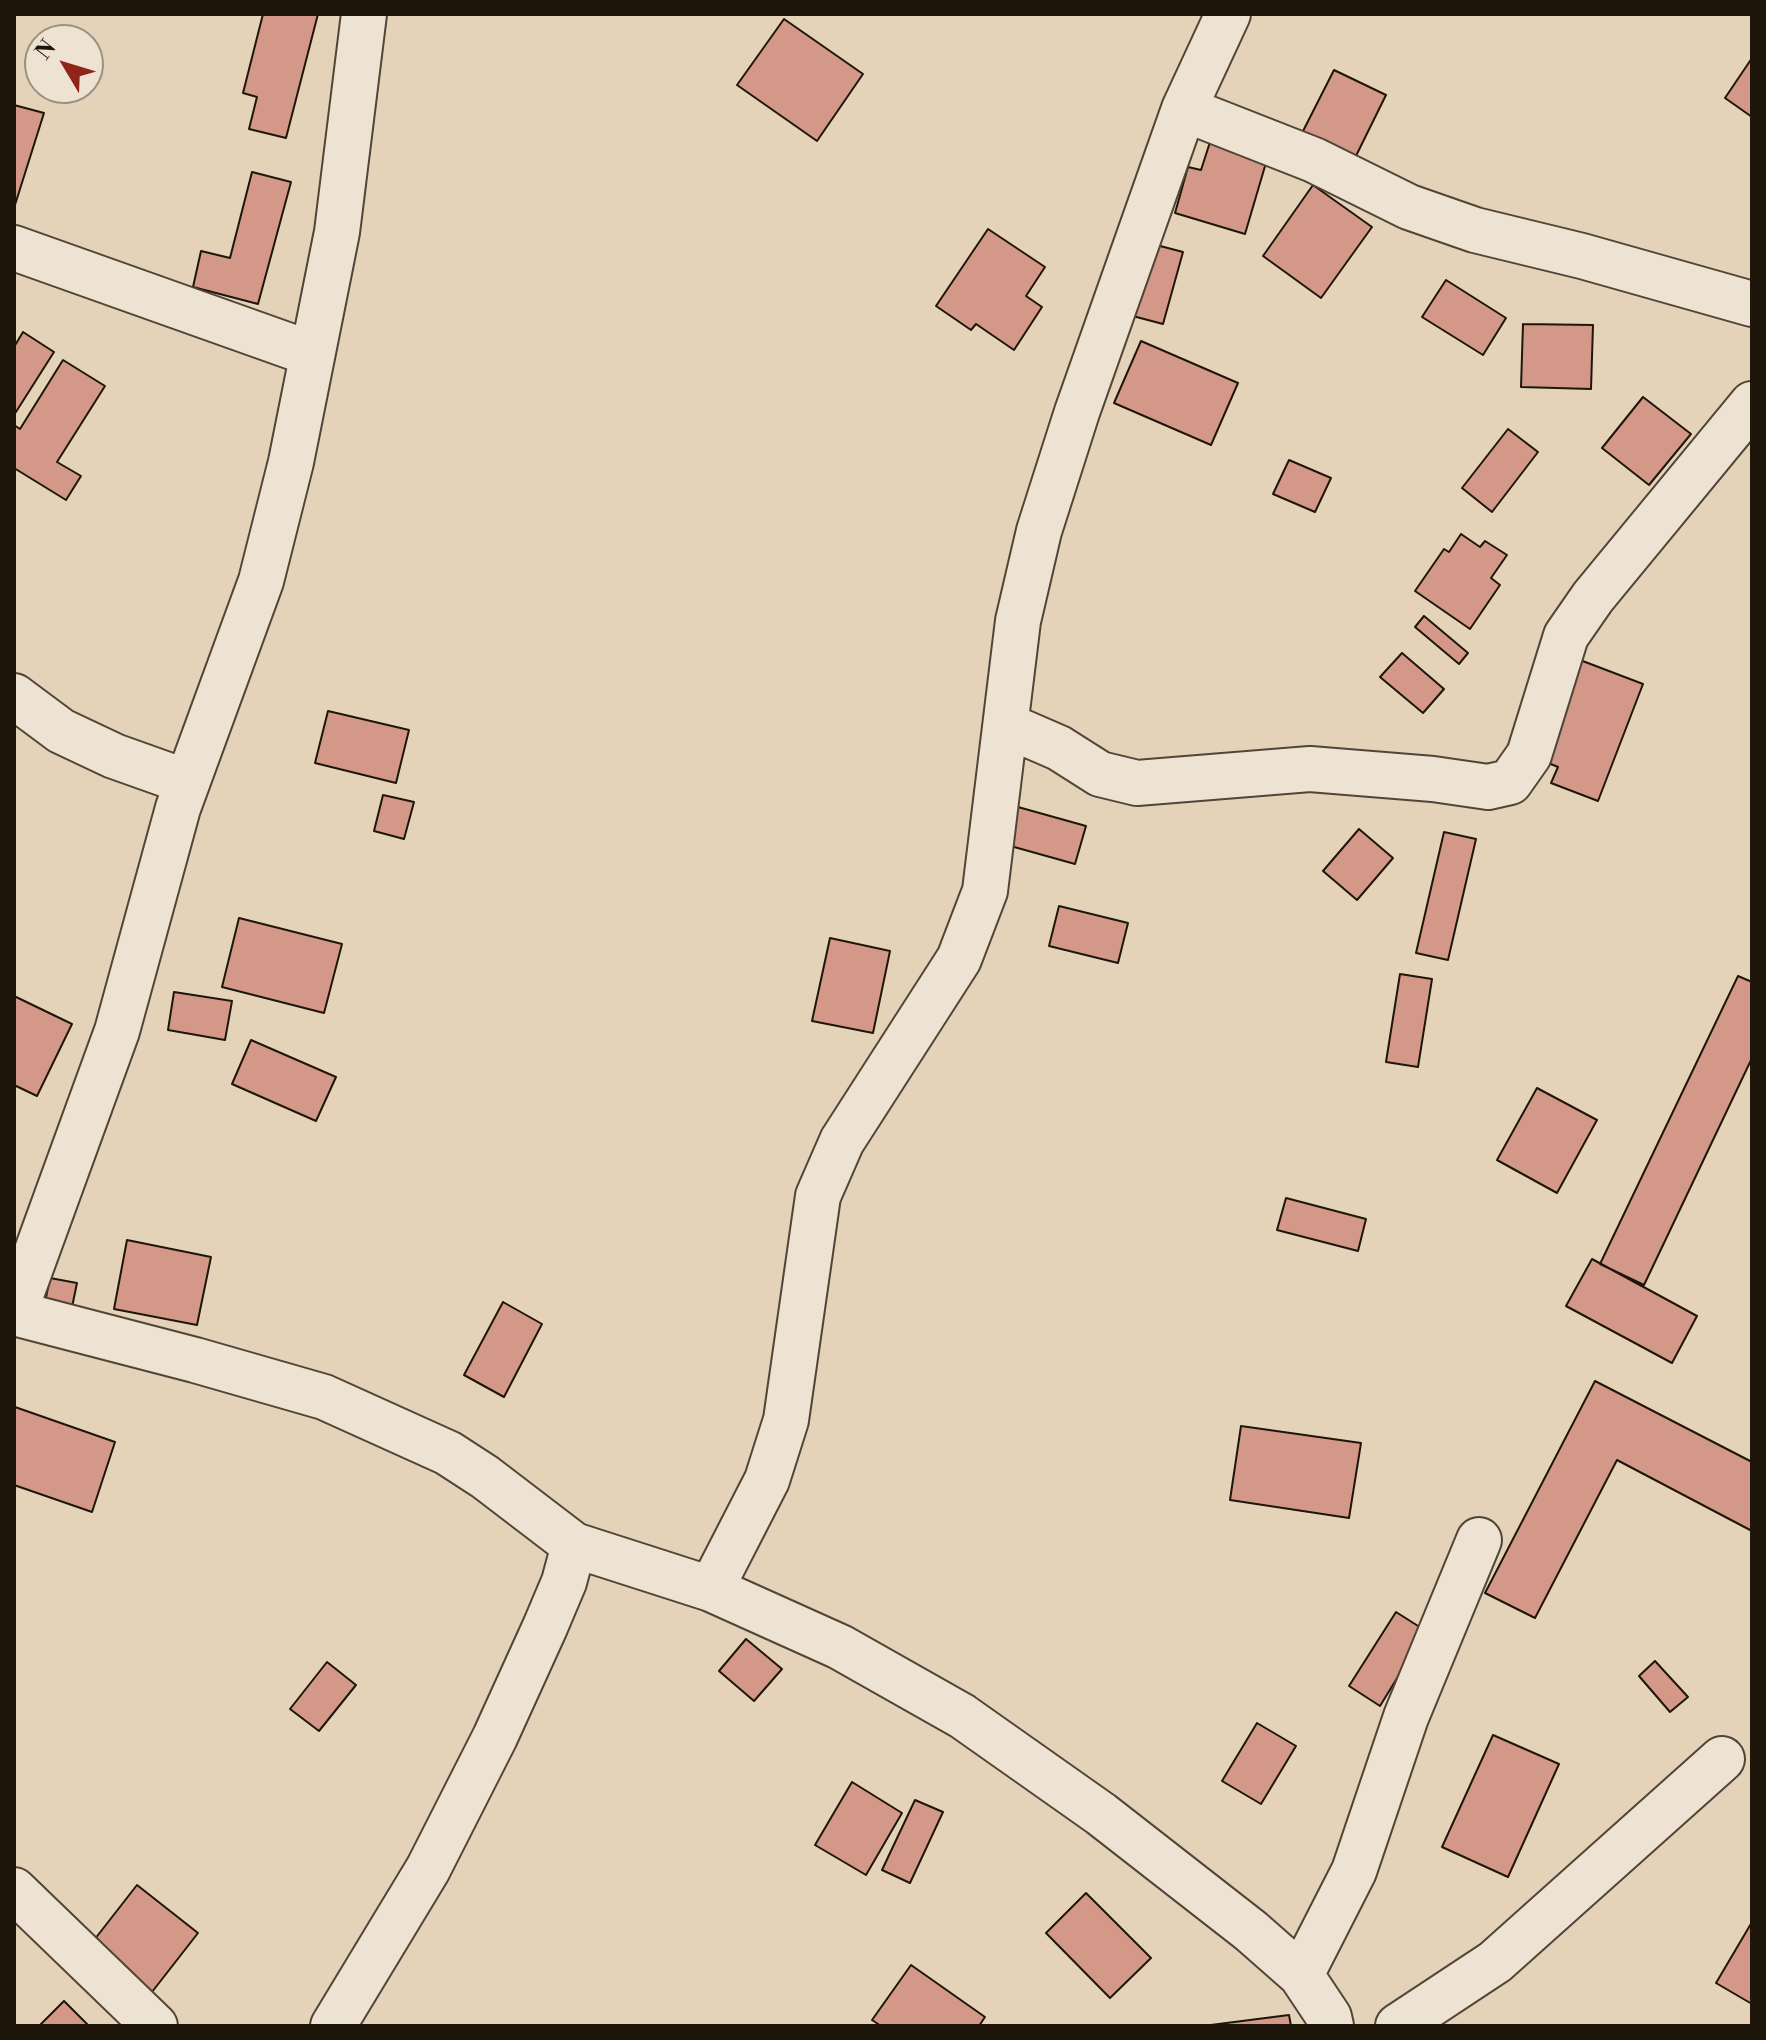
<!DOCTYPE html>
<style>
body{margin:0}
#map{position:relative;width:1766px;height:2040px;overflow:hidden;background:#e5d3b9;font-family:"Libre Bodoni",serif}
canvas{display:block}
.frame{position:absolute;inset:0;border:16px solid #1e160b;pointer-events:none}
.north{position:absolute;left:24px;top:24px;width:80px;height:80px;box-sizing:border-box;background:#eee2d2;border:2px solid #9b9082;border-radius:50%;rotate:308deg;font-size:22px;font-weight:700;line-height:32px;text-align:center;color:#1e160b}
.north::after{content:'';display:block;margin:auto;width:28px;height:36px;background:#8f2418;clip-path:polygon(50% 0,100% 100%,50% 72%,0 100%)}
</style>
<div id="map">
<canvas width="1766" height="2040"></canvas>
<div class="frame"></div>
<div class="north">N</div>
</div>
<script>
const g = document.querySelector('canvas').getContext('2d');
g.lineJoin = 'round';
function fillPath(path, color) {
  g.fillStyle = color;
  g.fill(path, 'evenodd');
}
function shape(rows) {
  const path = new Path2D();
  for (const r of rows) {
    path.moveTo(r[0], r[1]);
    for (let i = 2; i < r.length; i += 2) path.lineTo(r[i], r[i + 1]);
  }
  return path;
}
function trace(path, color, width, dash) {
  g.strokeStyle = color;
  g.lineWidth = width;
  g.lineCap = dash ? 'butt' : 'round';
  g.setLineDash(dash || []);
  g.stroke(path);
}
const building = shape([
 [263,14,318,14,286,138,249,129,257,97,243,93,263,14],
 [784,19,863,74,817,141,737,85,784,19],
 [1752,58,1752,117,1725,98,1752,58],
 [1334,70,1386,95,1352,164,1300,137,1334,70],
 [14,105,44,113,14,208,14,105],
 [1211,139,1268,156,1245,234,1175,213,1188,167,1201,170,1211,139],
 [252,172,291,182,258,304,193,287,201,251,230,258,252,172],
 [1313,185,1372,227,1321,298,1263,256,1313,185],
 [988,229,1045,267,1026,296,1042,307,1014,350,976,324,971,330,936,306,988,229],
 [1145,242,1183,252,1163,324,1125,314,1145,242],
 [1446,280,1506,318,1483,355,1422,317,1446,280],
 [1523,324,1593,325,1591,389,1521,387,1523,324],
 [23,332,54,352,14,415,14,347,23,332],
 [1141,341,1238,383,1211,445,1114,403,1141,341],
 [63,360,105,386,57,462,81,476,66,500,14,468,14,425,20,429,63,360],
 [1643,397,1691,434,1649,485,1602,448,1643,397],
 [1508,429,1538,452,1492,512,1462,488,1508,429],
 [1289,460,1331,478,1315,512,1273,494,1289,460],
 [1461,534,1480,547,1485,541,1507,555,1491,578,1500,585,1470,629,1415,591,1444,549,1449,552,1461,534],
 [1424,616,1468,653,1459,664,1415,627,1424,616],
 [1402,653,1444,689,1423,713,1380,677,1402,653],
 [1580,660,1643,684,1598,801,1551,783,1558,767,1541,760,1580,660],
 [328,711,409,730,396,783,315,763,328,711],
 [383,795,414,802,404,839,374,831,383,795],
 [1018,807,1086,826,1075,864,1007,845,1018,807],
 [1359,829,1393,858,1357,900,1323,871,1359,829],
 [1444,832,1476,839,1448,960,1416,953,1444,832],
 [1059,906,1128,923,1118,963,1049,946,1059,906],
 [239,918,342,944,324,1013,222,987,239,918],
 [830,938,890,951,873,1033,812,1021,830,938],
 [1400,974,1432,979,1418,1067,1386,1062,1400,974],
 [1738,976,1752,982,1752,1058,1644,1285,1600,1264,1738,976],
 [174,992,232,1001,225,1040,168,1030,174,992],
 [14,996,72,1024,37,1096,14,1085,14,996],
 [251,1040,336,1077,316,1121,232,1084,251,1040],
 [1537,1088,1597,1120,1557,1193,1497,1160,1537,1088],
 [1286,1198,1366,1219,1358,1251,1277,1230,1286,1198],
 [127,1240,211,1257,197,1325,114,1309,127,1240],
 [1592,1259,1697,1316,1672,1363,1566,1306,1592,1259],
 [50,1278,77,1283,71,1312,44,1307,50,1278],
 [503,1302,542,1324,504,1397,464,1375,503,1302],
 [1595,1381,1752,1462,1752,1531,1617,1460,1535,1618,1485,1593,1595,1381],
 [15,1407,115,1442,92,1512,14,1485,15,1407],
 [1241,1426,1361,1443,1349,1518,1230,1500,1241,1426],
 [1396,1612,1426,1631,1380,1706,1349,1686,1396,1612],
 [746,1639,782,1669,754,1701,719,1671,746,1639],
 [1655,1661,1688,1697,1670,1712,1639,1676,1655,1661],
 [327,1662,356,1685,319,1731,290,1709,327,1662],
 [1257,1723,1296,1746,1261,1804,1222,1781,1257,1723],
 [1493,1735,1559,1764,1508,1877,1442,1847,1493,1735],
 [852,1782,902,1813,866,1875,815,1845,852,1782],
 [915,1800,943,1812,910,1883,882,1870,915,1800],
 [137,1885,198,1933,152,1992,91,1944,137,1885],
 [1086,1893,1151,1958,1110,1998,1046,1933,1086,1893],
 [1752,1922,1752,2004,1716,1983,1752,1922],
 [911,1965,985,2017,979,2026,881,2026,872,2020,911,1965],
 [64,2001,89,2026,39,2026,64,2001],
 [1289,2015,1291,2026,1203,2026,1289,2015]
]);
fillPath(building, '#d49888');
trace(building, '#1e160b', 2);
const minor = shape([
 [1184,109,1314,160,1409,207,1475,230,1582,256,1752,304],
 [14,248,312,354],
 [14,696,61,731,114,756,187,782],
 [1006,725,1059,748,1100,774,1137,783,1310,769,1433,779,1488,787,1510,782,1529,755,1566,636,1593,597,1752,404],
 [14,1313,195,1360,324,1397,448,1453,485,1477,574,1545,711,1589,840,1647,962,1716,1101,1814,1251,1931,1301,1975,1329,2017,1331,2026],
 [14,1314,117,1031,178,808,261,581,291,462,337,232,364,14],
 [711,1589,767,1480,786,1420,818,1196,842,1141,959,959,985,891,1018,621,1039,531,1077,412,1184,109,1228,14],
 [14,1890,155,2026],
 [1301,1975,1354,1871,1406,1717,1479,1540],
 [333,2026,428,1869,495,1737,545,1627,564,1582,574,1545],
 [1398,2026,1495,1962,1722,1759]
]);
trace(minor, '#504536', 48);
trace(minor, '#eee2d2', 44);
</script>
